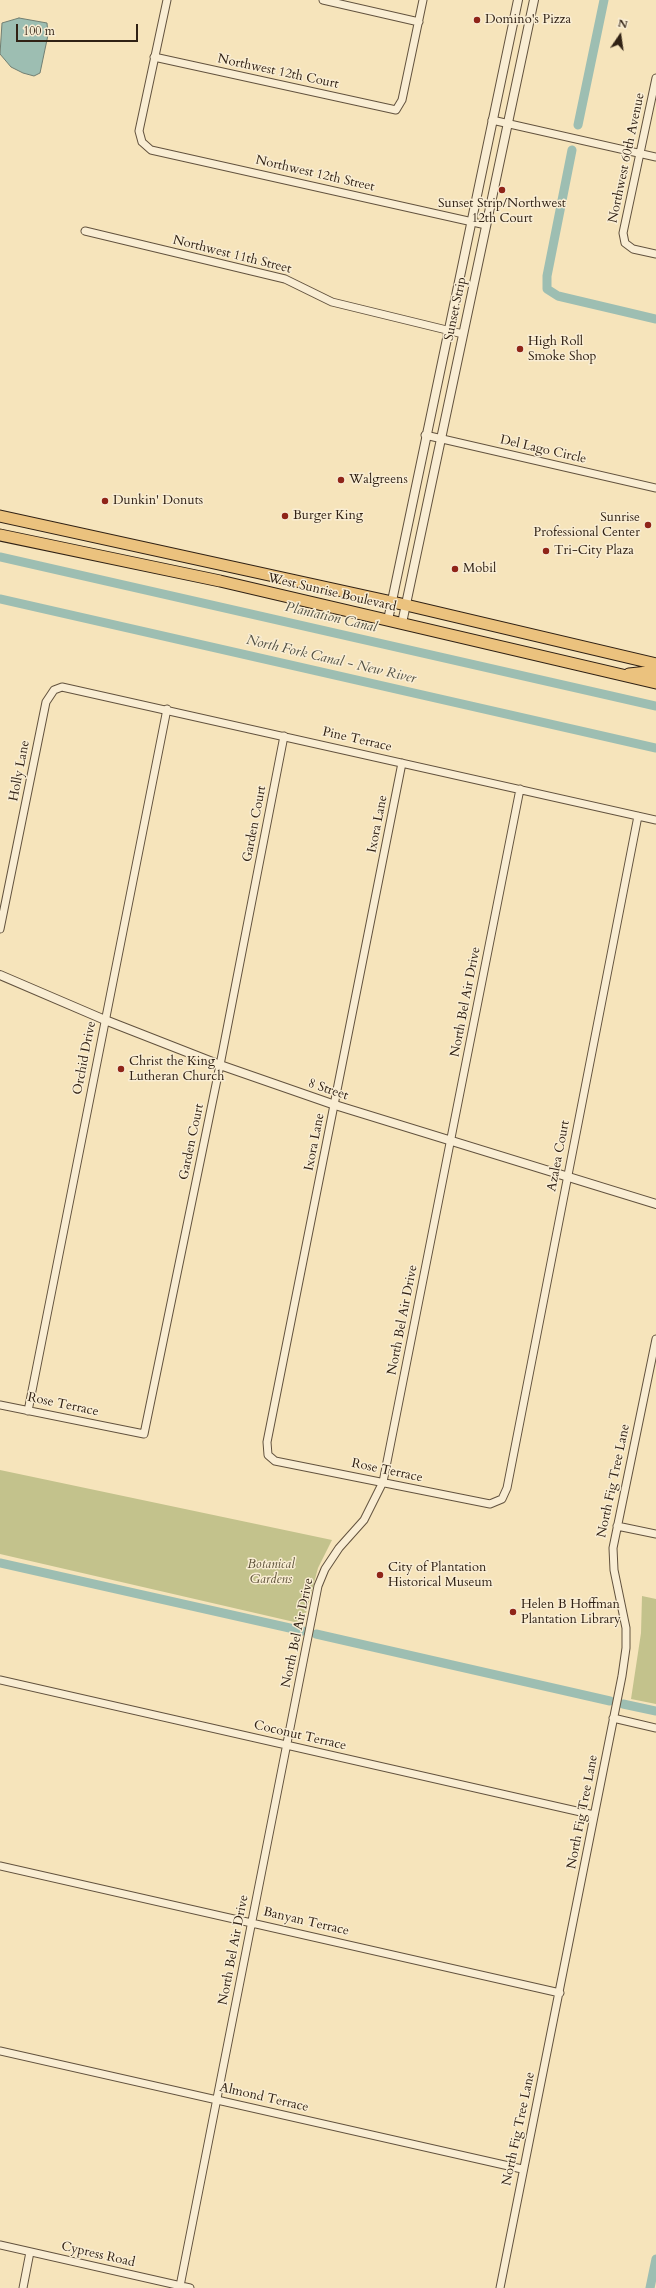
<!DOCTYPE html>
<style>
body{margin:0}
#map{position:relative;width:656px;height:2288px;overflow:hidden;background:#f6e4bb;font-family:Cardo,serif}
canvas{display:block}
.north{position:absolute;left:600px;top:16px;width:40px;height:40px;-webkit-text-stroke:3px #f9edd3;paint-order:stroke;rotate:13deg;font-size:11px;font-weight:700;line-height:16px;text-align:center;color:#302114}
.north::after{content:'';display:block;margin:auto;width:14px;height:18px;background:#302114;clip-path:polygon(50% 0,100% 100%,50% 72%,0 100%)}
.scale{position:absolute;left:16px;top:24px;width:122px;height:18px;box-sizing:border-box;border:2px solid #302114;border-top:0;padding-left:5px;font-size:12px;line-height:14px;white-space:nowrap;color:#302114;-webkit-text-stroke:3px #f9edd3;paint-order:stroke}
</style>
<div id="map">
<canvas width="656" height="2288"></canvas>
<div class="north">N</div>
<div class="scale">100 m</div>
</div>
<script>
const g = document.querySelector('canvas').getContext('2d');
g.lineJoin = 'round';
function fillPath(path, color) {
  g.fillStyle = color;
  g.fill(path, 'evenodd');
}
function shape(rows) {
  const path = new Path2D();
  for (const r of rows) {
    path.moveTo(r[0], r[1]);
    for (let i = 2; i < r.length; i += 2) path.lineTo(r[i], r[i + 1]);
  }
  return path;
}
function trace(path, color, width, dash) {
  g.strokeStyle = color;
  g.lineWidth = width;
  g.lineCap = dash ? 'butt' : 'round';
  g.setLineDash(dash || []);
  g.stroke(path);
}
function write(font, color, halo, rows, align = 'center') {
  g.font = font + ' Cardo,serif';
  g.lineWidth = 3;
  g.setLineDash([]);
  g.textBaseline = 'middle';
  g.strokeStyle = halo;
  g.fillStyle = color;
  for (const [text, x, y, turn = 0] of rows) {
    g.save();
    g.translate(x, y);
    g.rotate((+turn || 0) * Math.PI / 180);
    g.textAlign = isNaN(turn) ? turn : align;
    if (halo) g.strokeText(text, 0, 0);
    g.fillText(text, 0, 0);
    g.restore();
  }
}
fillPath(shape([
 [0,1470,332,1540,318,1568,303,1624,0,1554],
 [642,1596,656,1599,656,1704,631,1699,641,1633]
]), '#c3c28c');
const water = shape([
 [19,18,47,23,48,35,40,73,34,76,23,73,11,67,0,54,2,23,19,18]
]);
fillPath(water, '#9dbeb2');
trace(water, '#717f73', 1);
trace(shape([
 [578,125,604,0],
 [572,150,547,276,547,289,558,296,656,319],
 [0,557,656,706],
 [0,599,656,748],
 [0,1563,303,1631],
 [316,1634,610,1701],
 [623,1704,656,1711],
 [650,2288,656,2259]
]), '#9dbeb2', 9);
const minor = shape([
 [167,0,139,131,142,142,151,150,486,225],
 [323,0,419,22],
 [154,57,396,110,402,100,423,0],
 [656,78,623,233,625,243,633,249,656,254],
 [492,120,656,157],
 [85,231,285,279,332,302,463,334],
 [425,435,656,488],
 [402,763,267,1442,268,1455,275,1461,490,1504,502,1499,507,1488,638,816],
 [0,929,46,702,54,690,62,687,656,820],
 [0,1405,144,1434,220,1065,284,736],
 [28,1411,167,709],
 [617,1526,656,1534],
 [0,1680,594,1815],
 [613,1718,656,1728],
 [0,1866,560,1993],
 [0,2051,522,2169],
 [0,2245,190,2288],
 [180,2286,318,1586,325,1569,339,1548,364,1520,383,1482,520,789],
 [23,2288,30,2252],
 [500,2288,622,1676,626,1648,626,1628,614,1570,613,1548,656,1339]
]);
const tertiary = shape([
 [388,620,518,0],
 [402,623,534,0],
 [0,975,105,1020,220,1065,335,1105,656,1204]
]);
const trunk = shape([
 [0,516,406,605,656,664],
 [0,535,220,581,656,683],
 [629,674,648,672,656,673]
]);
trace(minor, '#62523e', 9);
trace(tertiary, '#62523e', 10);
trace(trunk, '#302114', 13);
trace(minor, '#f9edd3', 7);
trace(tertiary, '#f9edd3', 8);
trace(trunk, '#ebc27e', 11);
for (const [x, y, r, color] of [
 [477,20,4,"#8f2418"],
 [502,190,4,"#8f2418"],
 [520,349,4,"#8f2418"],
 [341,480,4,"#8f2418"],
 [105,501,4,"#8f2418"],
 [285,516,4,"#8f2418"],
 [648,525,4,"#8f2418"],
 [546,551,4,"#8f2418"],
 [455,569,4,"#8f2418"],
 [121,1069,4,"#8f2418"],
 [380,1575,4,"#8f2418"],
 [513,1612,4,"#8f2418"]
]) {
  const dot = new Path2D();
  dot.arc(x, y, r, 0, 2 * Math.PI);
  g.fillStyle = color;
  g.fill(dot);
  trace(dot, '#f9edd3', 1.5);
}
write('13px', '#302114', '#f9edd3', [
 ["Domino's Pizza",485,20],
 ["Sunset Strip/Northwest",502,204,"center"],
 ["12th Court",502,219,"center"],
 ["High Roll",528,342],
 ["Smoke Shop",528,357],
 ["Walgreens",349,480],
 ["Dunkin' Donuts",113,501],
 ["Burger King",293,516],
 ["Sunrise",640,518,"right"],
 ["Professional Center",640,533,"right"],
 ["Tri-City Plaza",554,551],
 ["Mobil",463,569],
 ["Christ the King",129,1062],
 ["Lutheran Church",129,1077],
 ["City of Plantation",388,1568],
 ["Historical Museum",388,1583],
 ["Helen B Hoffman",521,1605],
 ["Plantation Library",521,1620]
], 'left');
write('13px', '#302114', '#f9edd3', [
 ["Northwest 12th Court",278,72,12],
 ["Northwest 60th Avenue",627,158,-78],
 ["Northwest 12th Street",315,174,13],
 ["Northwest 11th Street",232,255,14],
 ["Sunset Strip",456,309,-78],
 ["Del Lago Circle",543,450,13],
 ["West Sunrise Boulevard",332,593,13],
 ["Pine Terrace",357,740,13],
 ["Holly Lane",20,771,-79],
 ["Garden Court",255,824,-79],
 ["Ixora Lane",378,824,-79],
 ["North Bel Air Drive",466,1002,-79],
 ["Orchid Drive",85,1058,-79],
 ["8 Street",328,1090,19],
 ["Garden Court",192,1142,-78],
 ["Ixora Lane",315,1142,-79],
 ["Azalea Court",559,1156,-79],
 ["North Bel Air Drive",403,1320,-79],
 ["Rose Terrace",63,1405,12],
 ["Rose Terrace",387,1471,12],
 ["North Fig Tree Lane",614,1481,-78],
 ["North Bel Air Drive",298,1633,-78],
 ["Coconut Terrace",300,1736,13],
 ["North Fig Tree Lane",583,1812,-79],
 ["Banyan Terrace",306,1922,13],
 ["North Bel Air Drive",234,1950,-79],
 ["Almond Terrace",264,2098,13],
 ["North Fig Tree Lane",519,2129,-78],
 ["Cypress Road",98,2255,13]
]);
write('italic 13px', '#5c5138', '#f9edd3', [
 ["Botanical",271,1565],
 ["Gardens",271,1580]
]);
write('italic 14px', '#515043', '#f9edd3', [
 ["Plantation Canal",331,618,13],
 ["North Fork Canal - New River",331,660,13]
]);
</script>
